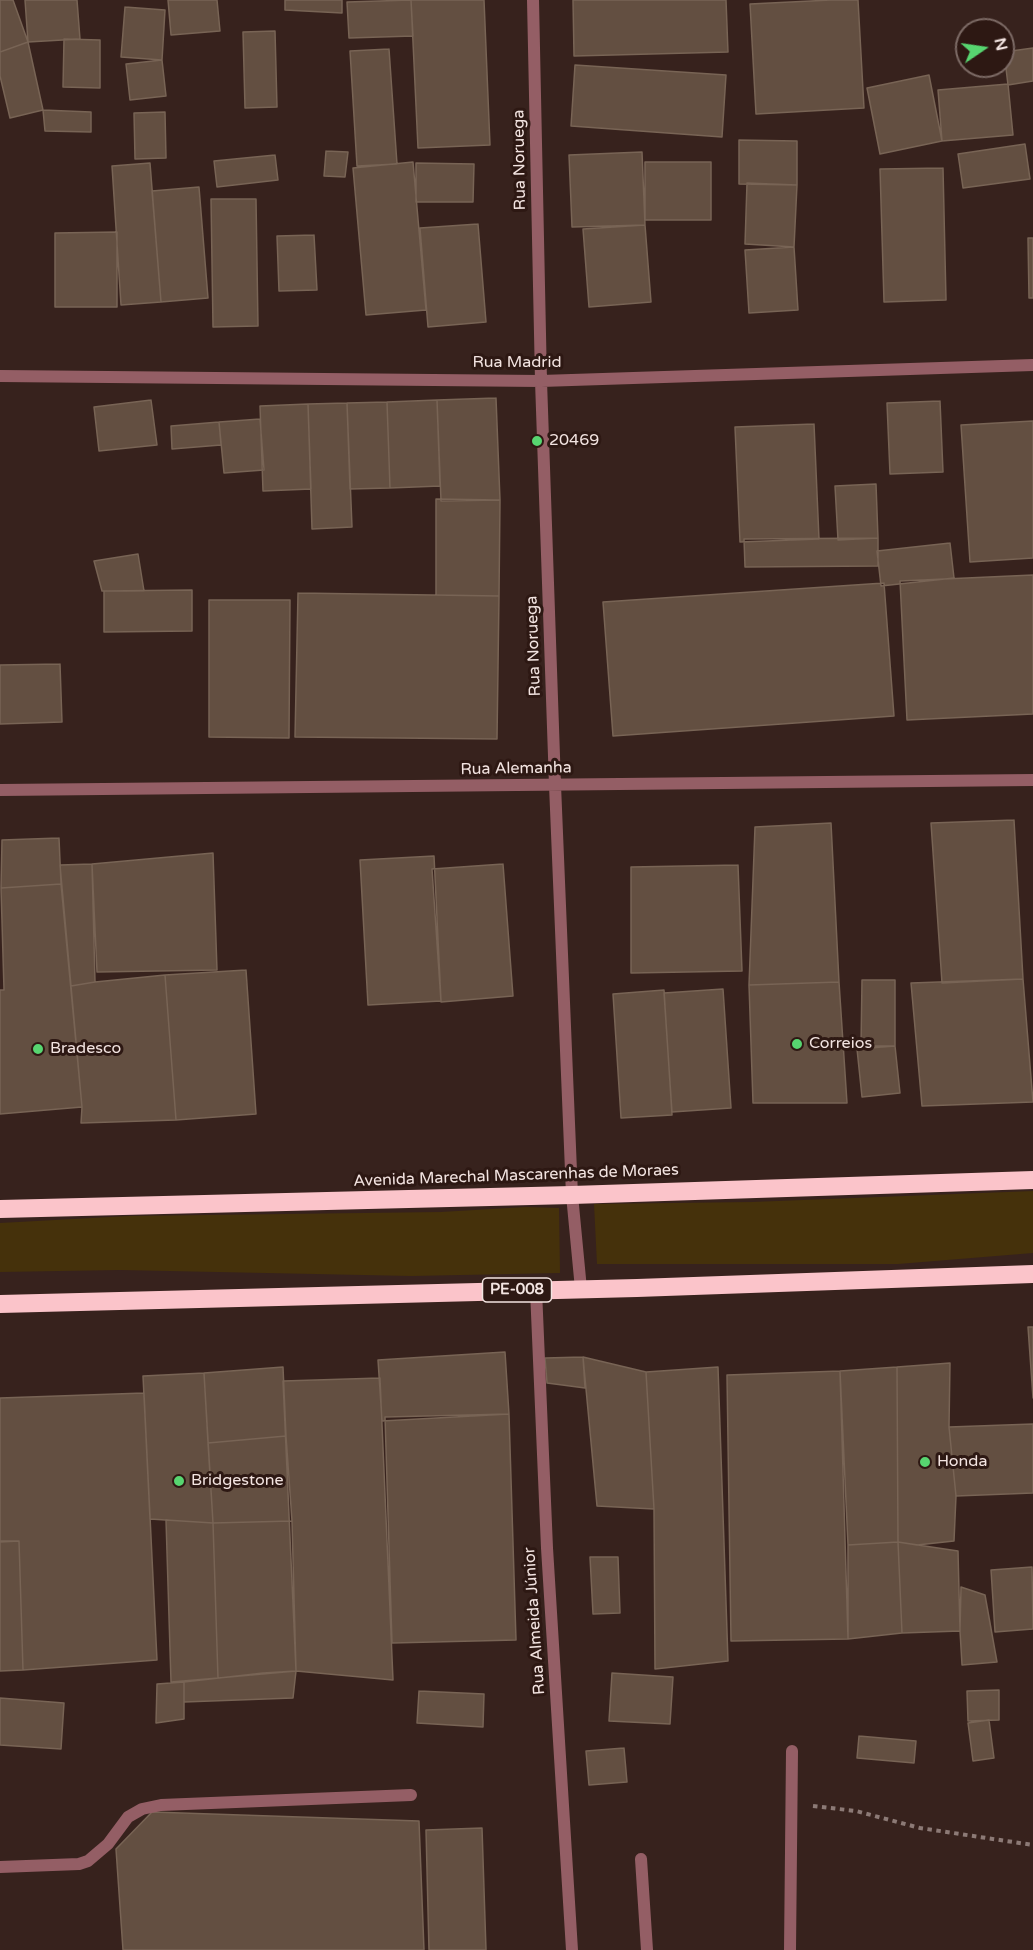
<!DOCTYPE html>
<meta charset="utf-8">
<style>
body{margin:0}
#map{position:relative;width:1033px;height:1950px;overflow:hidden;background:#37221d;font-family:"Varela Round",sans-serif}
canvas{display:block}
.north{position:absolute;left:955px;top:18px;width:60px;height:60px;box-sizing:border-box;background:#2d1813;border:2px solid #7c6a65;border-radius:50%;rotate:77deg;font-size:16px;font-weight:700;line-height:24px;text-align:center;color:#f3e4e1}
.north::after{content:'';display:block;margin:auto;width:21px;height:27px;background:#57d570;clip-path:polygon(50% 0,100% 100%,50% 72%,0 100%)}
</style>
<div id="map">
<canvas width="1033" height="1950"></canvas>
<div class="north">N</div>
</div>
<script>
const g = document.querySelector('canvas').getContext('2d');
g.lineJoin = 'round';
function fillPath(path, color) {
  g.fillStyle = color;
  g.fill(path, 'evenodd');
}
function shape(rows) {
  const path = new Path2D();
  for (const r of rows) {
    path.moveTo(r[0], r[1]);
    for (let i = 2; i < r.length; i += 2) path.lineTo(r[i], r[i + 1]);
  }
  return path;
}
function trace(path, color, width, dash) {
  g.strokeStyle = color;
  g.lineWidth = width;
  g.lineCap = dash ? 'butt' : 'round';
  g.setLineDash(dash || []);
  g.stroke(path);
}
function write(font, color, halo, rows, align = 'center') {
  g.font = font + ' "Varela Round",sans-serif';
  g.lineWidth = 6;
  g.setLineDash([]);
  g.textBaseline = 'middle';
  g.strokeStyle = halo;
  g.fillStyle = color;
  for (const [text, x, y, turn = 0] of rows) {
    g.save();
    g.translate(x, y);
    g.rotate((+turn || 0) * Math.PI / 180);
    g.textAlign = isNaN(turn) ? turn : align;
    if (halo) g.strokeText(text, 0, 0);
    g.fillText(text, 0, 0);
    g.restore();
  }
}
fillPath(shape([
 [1033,1191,1033,1253,898,1264,597,1264,594,1204,752,1202],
 [526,1207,559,1208,560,1273,412,1276,120,1270,0,1272,0,1223,129,1216,441,1212]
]), '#45310b');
const building = shape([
 [0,0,13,0,28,42,0,52,0,0],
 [25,0,77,0,80,39,28,42,25,0],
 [168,0,217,0,220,31,171,35,168,0],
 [285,0,342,0,342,13,285,10,285,0],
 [411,0,413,36,349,38,347,2,411,0],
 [411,0,484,0,490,145,418,148,411,0],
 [573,0,726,0,728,52,574,56,573,0],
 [831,0,858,0,864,108,756,114,750,4,831,0],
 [125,7,165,10,162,60,121,57,125,7],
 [275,31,277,107,245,108,243,32,275,31],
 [64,39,100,40,100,88,63,87,64,39],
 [28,42,43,110,10,118,0,76,0,52,28,42],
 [1033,48,1033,81,1008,85,1004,52,1033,48],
 [389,49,397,164,357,166,350,51,389,49],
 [162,60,166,96,130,100,126,64,162,60],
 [575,65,726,75,722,137,571,126,575,65],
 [929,75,942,141,880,154,867,88,929,75],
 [1008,84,1013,135,942,141,938,90,1008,84],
 [43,110,91,112,91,132,45,131,43,110],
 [165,112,166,158,135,159,134,113,165,112],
 [739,140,797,141,797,185,739,184,739,140],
 [1025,144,1030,179,963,188,958,154,1025,144],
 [326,151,348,152,345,177,324,176,326,151],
 [642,152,645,225,572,227,569,155,642,152],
 [275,155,278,180,217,187,214,161,275,155],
 [413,162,426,310,366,315,353,168,413,162],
 [645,162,711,162,711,220,645,220,645,162],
 [150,163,161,302,121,305,112,166,150,163],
 [416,163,474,164,473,202,416,202,416,163],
 [943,168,946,300,884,302,880,169,943,168],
 [747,183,797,185,794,247,745,244,747,183],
 [199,187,208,298,161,302,152,191,199,187],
 [211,199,256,199,258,326,213,327,211,199],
 [478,224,486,322,428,327,420,228,478,224],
 [645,225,651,302,589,307,583,229,645,225],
 [117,232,117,307,55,307,55,233,117,232],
 [314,235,317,290,279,291,277,236,314,235],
 [1028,238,1033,238,1033,298,1029,298,1028,238],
 [794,247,798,310,749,313,745,250,794,247],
 [496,398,500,500,441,501,437,400,496,398],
 [151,400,157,445,99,451,94,407,151,400],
 [437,400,440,486,390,488,387,402,437,400],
 [940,401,943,472,890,474,887,403,940,401],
 [387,402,390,488,350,489,347,403,387,402],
 [347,403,352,527,312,529,308,404,347,403],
 [308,404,311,489,263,491,260,406,308,404],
 [260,419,264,470,224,473,219,422,260,419],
 [1033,421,1033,558,970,562,961,425,1033,421],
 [219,422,221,445,172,449,171,426,219,422],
 [814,424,819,539,740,542,735,427,814,424],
 [876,484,878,538,838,540,835,486,876,484],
 [436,499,500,500,499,596,436,595,436,499],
 [878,538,878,566,745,567,744,539,878,538],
 [950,543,954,578,881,586,877,551,950,543],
 [138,554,144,591,102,591,94,561,138,554],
 [1033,575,1033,714,907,720,900,581,1033,575],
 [884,583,894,716,613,736,603,602,884,583],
 [192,590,192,631,104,632,104,591,192,590],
 [298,593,499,596,497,739,295,737,298,593],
 [209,600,290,600,289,738,209,737,209,600],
 [60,664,62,722,0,724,0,665,60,664],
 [1014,820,1023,979,942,983,931,823,1014,820],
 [831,823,839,982,749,985,755,827,831,823],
 [59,838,61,884,1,888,2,840,59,838],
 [213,853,217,970,97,972,92,864,213,853],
 [434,856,441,1001,368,1005,360,860,434,856],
 [92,864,95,982,71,986,60,865,92,864],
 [503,864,513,996,441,1002,432,869,503,864],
 [738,865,742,971,631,973,631,867,738,865],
 [61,884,82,1107,0,1114,0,990,4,990,1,888,61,884],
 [246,970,256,1114,176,1120,165,975,246,970],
 [165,975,176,1120,81,1123,82,1107,71,986,95,982,165,975],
 [1023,979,1033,1102,922,1106,911,983,1023,979],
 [862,980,895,980,895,1046,861,1046,862,980],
 [839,982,847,1103,753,1103,749,985,839,982],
 [723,989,731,1108,672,1112,664,993,723,989],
 [664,990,672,1115,621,1118,613,994,664,990],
 [895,1046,900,1093,862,1097,857,1049,895,1046],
 [1028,1327,1033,1327,1033,1398,1028,1327],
 [505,1352,509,1414,382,1421,378,1360,505,1352],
 [583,1357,585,1388,547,1383,545,1358,583,1357],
 [583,1357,646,1372,654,1509,597,1506,583,1357],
 [950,1363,949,1427,956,1496,954,1541,917,1545,898,1542,897,1367,950,1363],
 [283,1367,286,1436,208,1443,204,1373,283,1367],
 [718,1367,728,1661,655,1669,654,1509,646,1372,718,1367],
 [897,1367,898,1542,848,1545,840,1371,897,1367],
 [840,1371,848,1639,731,1641,727,1375,840,1371],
 [204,1373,213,1523,150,1519,143,1376,204,1373],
 [380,1378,393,1680,296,1671,283,1381,380,1378],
 [144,1393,157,1660,23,1670,19,1541,0,1541,0,1398,144,1393],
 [509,1414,516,1640,392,1643,385,1417,509,1414],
 [1033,1424,1033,1493,956,1496,949,1427,1033,1424],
 [286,1436,292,1521,213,1523,208,1443,286,1436],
 [166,1520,213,1523,218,1678,171,1682,166,1520],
 [292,1521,296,1671,218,1678,213,1523,292,1521],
 [19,1541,23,1670,0,1671,0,1542,19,1541],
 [898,1542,902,1633,848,1639,848,1545,898,1542],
 [898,1542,958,1551,960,1631,902,1633,898,1542],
 [590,1557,618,1557,620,1613,593,1614,590,1557],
 [1032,1567,1033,1629,995,1632,991,1570,1032,1567],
 [961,1587,985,1595,997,1662,962,1665,960,1631,961,1587],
 [296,1671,293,1698,184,1702,184,1682,263,1673,296,1671],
 [612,1673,673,1677,670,1724,609,1721,612,1673],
 [184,1682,184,1719,156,1723,157,1684,184,1682],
 [999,1690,999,1720,968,1721,967,1691,999,1690],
 [419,1691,484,1694,483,1727,417,1723,419,1691],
 [0,1698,64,1703,61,1749,0,1745,0,1698],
 [989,1720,994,1758,973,1761,968,1723,989,1720],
 [859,1736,916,1741,914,1763,857,1758,859,1736],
 [624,1748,627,1782,589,1785,586,1751,624,1748],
 [152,1812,419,1821,424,1950,123,1950,116,1849,152,1812],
 [482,1828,486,1950,429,1950,426,1830,482,1828]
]);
fillPath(building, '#634f41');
trace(building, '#786455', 1.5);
trace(shape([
 [813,1806,856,1811,920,1828,1033,1845]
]), '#8c7a76', 4, [4.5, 4.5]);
trace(shape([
 [0,1867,79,1864,88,1861,108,1844,128,1817,142,1809,161,1805,411,1795]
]), '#945e65', 12);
trace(shape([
 [533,0,541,381,555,785,572,1195,581,1289],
 [0,376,541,381,1033,365],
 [0,790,1033,780],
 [536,1290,547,1548,572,1950],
 [641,1859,647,1950],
 [790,1950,792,1751]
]), '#945e65', 12);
trace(shape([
 [0,1209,572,1195,1033,1180],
 [0,1304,637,1288,1033,1274]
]), '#fbc4ca', 18);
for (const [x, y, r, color] of [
 [537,441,6,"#57d570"],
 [797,1044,6,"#57d570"],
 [38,1049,6,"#57d570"],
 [925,1462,6,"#57d570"],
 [179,1481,6,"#57d570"]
]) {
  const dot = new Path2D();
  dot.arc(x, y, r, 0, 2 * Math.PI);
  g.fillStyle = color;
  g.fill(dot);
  trace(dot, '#2d1813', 2);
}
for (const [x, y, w] of [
 [517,1290,69]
]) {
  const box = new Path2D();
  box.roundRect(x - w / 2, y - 12, w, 24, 4.5);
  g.fillStyle = '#2d1813';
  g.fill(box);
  trace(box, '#f3e4e1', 1.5);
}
write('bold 15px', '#f3e4e1', null, [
 ["PE-008",517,1290]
]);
write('16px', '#f3e4e1', '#2d1813', [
 ["Rua Noruega",520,160,-91],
 ["Rua Madrid",517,363],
 ["Rua Noruega",534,646,-92],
 ["Rua Alemanha",516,769,-1],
 ["Avenida Marechal Mascarenhas de Moraes",516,1176,-2],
 ["Rua Almeida Júnior",535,1621,-94]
]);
write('16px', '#f3e4e1', '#2d1813', [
 ["20469",549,441],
 ["Correios",809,1044],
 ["Bradesco",50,1049],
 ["Honda",937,1462],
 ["Bridgestone",191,1481]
], 'left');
</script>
